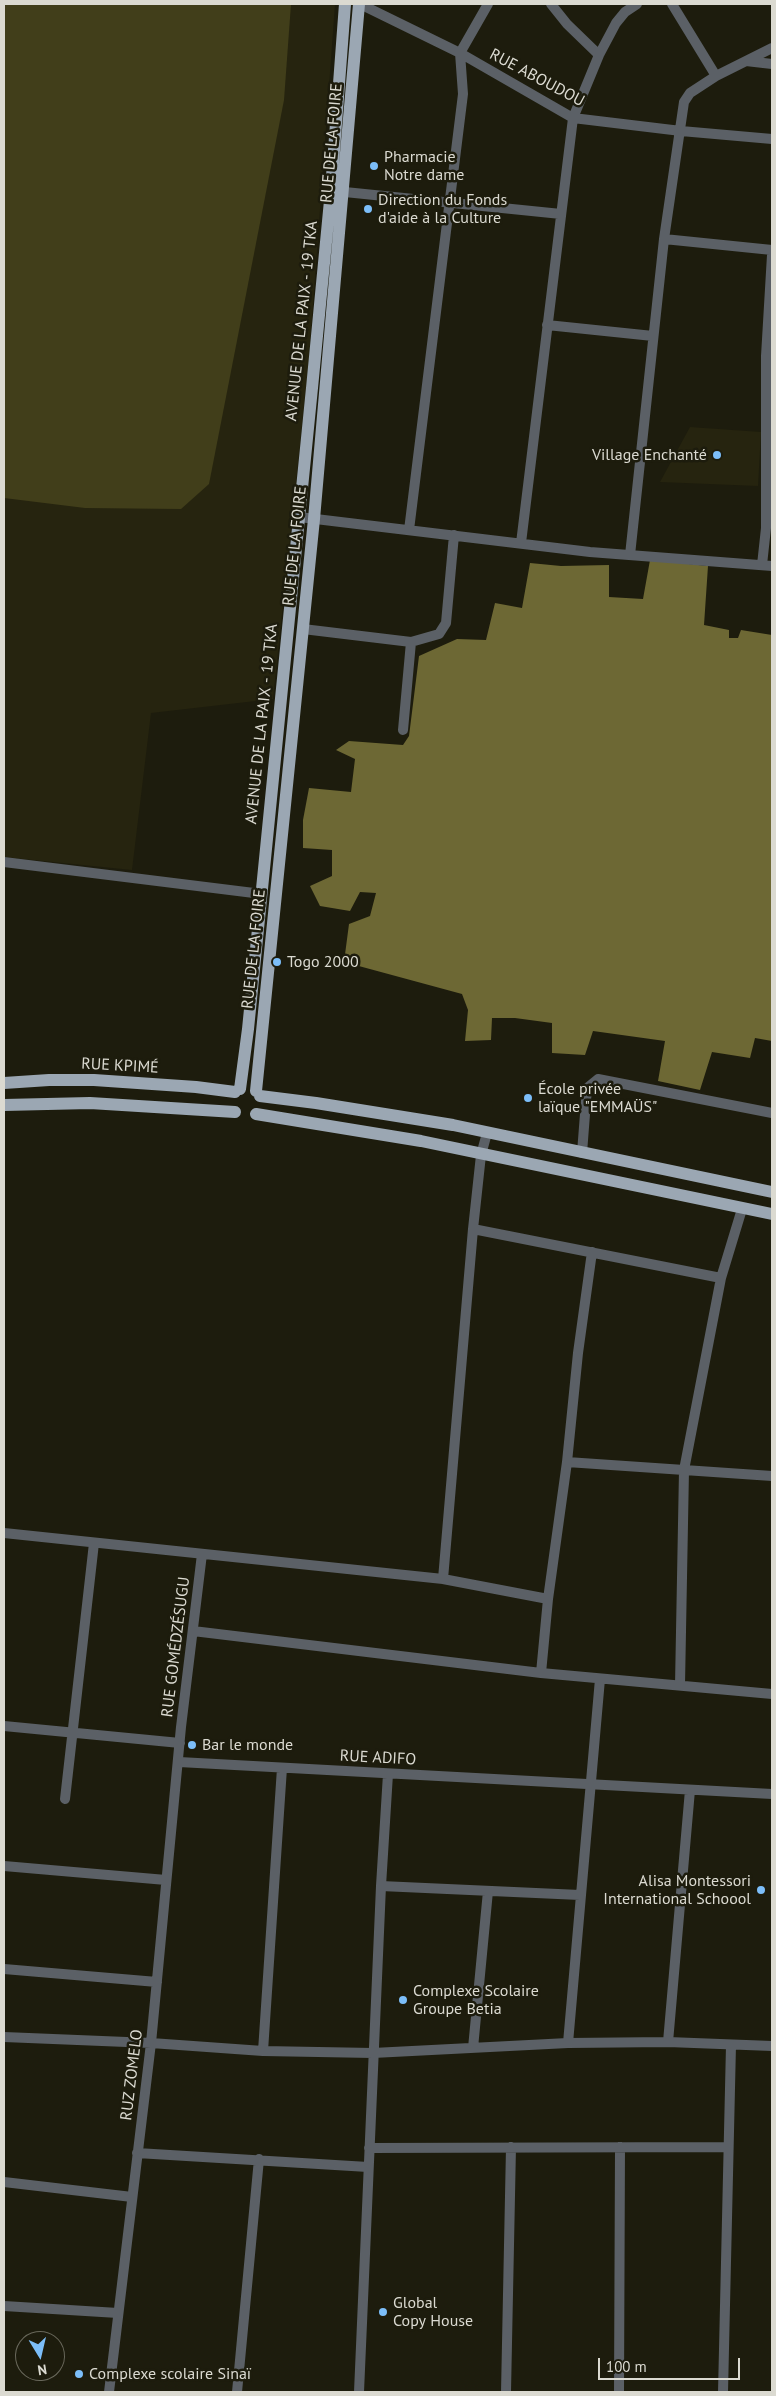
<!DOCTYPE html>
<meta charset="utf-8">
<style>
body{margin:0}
#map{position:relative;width:776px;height:2396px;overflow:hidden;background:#1d1c0d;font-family:"PT Sans",sans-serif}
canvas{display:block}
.frame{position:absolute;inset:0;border:5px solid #dbdad1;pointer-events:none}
.north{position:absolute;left:15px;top:2331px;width:50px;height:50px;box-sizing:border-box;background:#1d1c0d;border:1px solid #69685b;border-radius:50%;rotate:171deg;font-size:14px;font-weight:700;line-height:20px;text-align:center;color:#dbdad1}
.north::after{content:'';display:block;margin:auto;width:18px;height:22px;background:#7cbef9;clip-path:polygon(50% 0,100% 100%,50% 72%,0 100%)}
.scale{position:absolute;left:598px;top:2358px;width:142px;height:22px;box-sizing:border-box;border:2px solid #dbdad1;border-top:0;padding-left:6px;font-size:15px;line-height:18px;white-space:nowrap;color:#dbdad1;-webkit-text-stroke:4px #1d1c0d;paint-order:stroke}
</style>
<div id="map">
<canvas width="776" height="2396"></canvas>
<div class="frame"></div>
<div class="north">N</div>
<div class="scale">100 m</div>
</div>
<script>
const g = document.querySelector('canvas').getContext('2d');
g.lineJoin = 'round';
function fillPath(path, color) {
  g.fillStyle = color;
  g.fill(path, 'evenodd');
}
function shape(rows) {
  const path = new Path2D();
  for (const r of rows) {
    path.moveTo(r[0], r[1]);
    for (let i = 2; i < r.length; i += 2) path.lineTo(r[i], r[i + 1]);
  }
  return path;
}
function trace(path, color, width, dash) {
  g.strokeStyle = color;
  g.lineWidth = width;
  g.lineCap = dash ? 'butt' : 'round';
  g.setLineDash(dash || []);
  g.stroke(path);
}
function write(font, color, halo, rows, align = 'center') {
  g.font = font + ' "PT Sans",sans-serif';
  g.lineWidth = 5;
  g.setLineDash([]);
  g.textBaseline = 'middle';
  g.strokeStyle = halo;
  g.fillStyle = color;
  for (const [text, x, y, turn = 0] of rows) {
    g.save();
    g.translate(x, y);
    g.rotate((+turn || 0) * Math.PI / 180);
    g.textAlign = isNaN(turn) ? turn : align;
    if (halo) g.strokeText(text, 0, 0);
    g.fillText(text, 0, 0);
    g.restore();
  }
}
fillPath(shape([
 [4,4,335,4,309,360,273,699,151,713,132,870,4,857],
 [690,427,761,432,758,486,660,482]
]), '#26240f');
fillPath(shape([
 [4,4,291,4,284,100,209,484,181,509,85,508,4,498]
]), '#413e1a');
fillPath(shape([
 [650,560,708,566,704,625,729,630,729,638,738,638,741,630,772,635,772,1041,755,1038,750,1058,712,1052,700,1090,658,1081,665,1041,593,1031,585,1055,552,1053,552,1023,515,1018,492,1018,491,1040,465,1041,468,1010,462,994,344,962,349,924,370,916,376,893,360,892,350,911,320,906,310,886,332,876,332,850,303,848,303,820,309,788,351,792,355,759,336,750,349,741,403,745,409,736,419,656,457,639,486,640,495,603,522,608,530,563,561,566,609,565,609,597,643,599]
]), '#6d6834');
trace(shape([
 [360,4,460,53,573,118,681,131,772,139],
 [551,4,567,24,599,55],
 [672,4,716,76],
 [460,53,488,4],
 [746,61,772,64],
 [335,191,561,214],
 [664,239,772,250],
 [547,325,653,336],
 [299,517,590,552,772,566],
 [409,530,463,94,460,53],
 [521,543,573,118,599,55,616,23,625,12,637,4],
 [630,555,664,239,684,102,690,93,716,76,772,48],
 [762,565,766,528,766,356,772,255],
 [303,629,411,642,439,634,446,623,454,535],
 [403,730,411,642],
 [4,862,262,894],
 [582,1153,587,1088,598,1079,772,1113],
 [473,1229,721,1278],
 [567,1462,772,1476],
 [4,1533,443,1579,548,1599],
 [443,1579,473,1229,481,1155,487,1133],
 [193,1631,541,1673,772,1694],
 [541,1673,548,1599,567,1462,578,1353,592,1252],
 [680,1685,684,1470,721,1278,742,1209],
 [4,1726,180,1743],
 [179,1762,772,1794],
 [65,1799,94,1543],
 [4,1866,166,1880],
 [381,1886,580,1895],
 [4,1969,157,1982],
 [4,2037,151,2043,263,2051,373,2053,568,2043,668,2042,772,2046],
 [668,2042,690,1790],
 [568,2043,600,1679],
 [473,2048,488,1891],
 [263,2051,282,1768],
 [369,2148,728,2147],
 [137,2153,368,2167],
 [4,2182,132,2197],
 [4,2306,118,2313],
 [109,2392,151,2043,181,1727,202,1554],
 [237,2392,259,2159],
 [359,2392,381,1886,388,1774],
 [506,2392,511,2147],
 [619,2392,620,2147],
 [723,2392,731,2045]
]), '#5b6066', 10);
trace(shape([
 [4,1083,49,1080,94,1080,196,1087,235,1092],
 [240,1089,248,1029,312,388,331,190,345,4],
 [256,1091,314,519,359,4],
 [260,1096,316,1103,453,1125,772,1192],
 [4,1105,90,1103,235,1112],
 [256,1114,421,1141,772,1214]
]), '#9ba7b3', 12);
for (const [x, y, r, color] of [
 [374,166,5,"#7cbef9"],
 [368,209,5,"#7cbef9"],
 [717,455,5,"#7cbef9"],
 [277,962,5,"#7cbef9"],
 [528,1098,5,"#7cbef9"],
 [192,1745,5,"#7cbef9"],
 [761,1890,5,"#7cbef9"],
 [403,2000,5,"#7cbef9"],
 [383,2312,5,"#7cbef9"],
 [79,2374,5,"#7cbef9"]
]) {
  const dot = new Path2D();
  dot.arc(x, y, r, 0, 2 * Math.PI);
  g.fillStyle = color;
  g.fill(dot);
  trace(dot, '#1d1c0d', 2);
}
write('16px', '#dbdad1', '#1d1c0d', [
 ["RUE ABOUDOU",537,78,28],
 ["RUE DE LA FOIRE",332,143,-85],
 ["AVENUE DE LA PAIX - 19 TKA",302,321,-84],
 ["RUE DE LA FOIRE",295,546,-84],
 ["AVENUE DE LA PAIX - 19 TKA",262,724,-84],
 ["RUE DE LA FOIRE",254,949,-84],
 ["RUE KPIMÉ",120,1066,3],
 ["RUE GOMÉDZÉSUGU",176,1647,-83],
 ["RUE ADIFO",378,1758,3],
 ["RUZ ZOMELO",132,2075,-83]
]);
write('16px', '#dbdad1', '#1d1c0d', [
 ["Pharmacie",384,157],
 ["Notre dame",384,175],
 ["Direction du Fonds",378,200],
 ["d'aide à la Culture",378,218],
 ["Village Enchanté",707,455,"right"],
 ["Togo 2000",287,962],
 ["École privée",538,1089],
 ["laïque \"EMMAÜS\"",538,1107],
 ["Bar le monde",202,1745],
 ["Alisa Montessori",751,1881,"right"],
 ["International Schoool",751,1899,"right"],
 ["Complexe Scolaire",413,1991],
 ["Groupe Betia",413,2009],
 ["Global",393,2303],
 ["Copy House",393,2321],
 ["Complexe scolaire Sinaï",89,2374]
], 'left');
</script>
